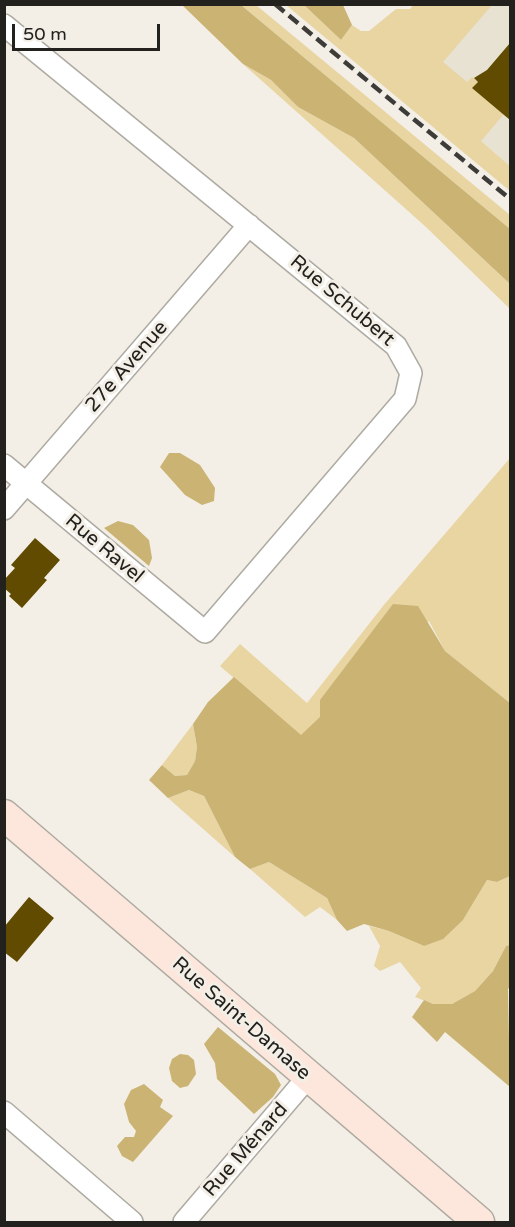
<!DOCTYPE html>
<meta charset="utf-8">
<style>
body{margin:0}
#map{position:relative;width:515px;height:1227px;overflow:hidden;background:#f3efe6;font-family:"Varela Round",sans-serif}
canvas{display:block}
.frame{position:absolute;inset:0;border:6px solid #22211e;pointer-events:none}
.scale{position:absolute;left:12px;top:24px;width:148px;height:27px;box-sizing:border-box;border:3px solid #22211e;border-top:0;padding-left:8px;font-size:18px;line-height:21px;white-space:nowrap;color:#22211e;-webkit-text-stroke:4px #f3efe6;paint-order:stroke}
</style>
<div id="map">
<canvas width="515" height="1227"></canvas>
<div class="frame"></div>
<div class="scale">50 m</div>
</div>
<script>
const g = document.querySelector('canvas').getContext('2d');
g.lineJoin = 'round';
function fillPath(path, color) {
  g.fillStyle = color;
  g.fill(path, 'evenodd');
}
function shape(rows) {
  const path = new Path2D();
  for (const r of rows) {
    path.moveTo(r[0], r[1]);
    for (let i = 2; i < r.length; i += 2) path.lineTo(r[i], r[i + 1]);
  }
  return path;
}
function trace(path, color, width, dash) {
  g.strokeStyle = color;
  g.lineWidth = width;
  g.lineCap = dash ? 'butt' : 'round';
  g.setLineDash(dash || []);
  g.stroke(path);
}
function write(font, color, halo, rows, align = 'center') {
  g.font = font + ' "Varela Round",sans-serif';
  g.lineWidth = 6;
  g.setLineDash([]);
  g.textBaseline = 'middle';
  g.strokeStyle = halo;
  g.fillStyle = color;
  for (const [text, x, y, turn = 0] of rows) {
    g.save();
    g.translate(x, y);
    g.rotate((+turn || 0) * Math.PI / 180);
    g.textAlign = isNaN(turn) ? turn : align;
    if (halo) g.strokeText(text, 0, 0);
    g.fillText(text, 0, 0);
    g.restore();
  }
}
fillPath(shape([
 [467,5,510,5,510,166,406,76]
]), '#e8e2d2');
fillPath(shape([
 [414,4,492,5,443,62,467,82,472,77,478,82,473,88,504,114,481,141,510,166,510,191,286,5,304,5,341,40,352,25,361,31,369,31,396,9,410,9],
 [241,5,256,5,510,215,510,229],
 [243,64,271,80,298,107,354,138,510,284,510,309,426,227],
 [510,458,510,703,445,651,429,621,301,736,220,666,240,644,307,703,383,606],
 [193,724,197,747,195,761,187,775,175,776,162,765],
 [189,790,204,796,235,857,168,798],
 [269,862,327,898,337,920,320,907,305,917,250,869],
 [510,876,510,945,506,946,493,971,475,991,452,1004,433,1004,415,997,421,988,400,962,380,971,374,966,380,946,369,926,389,931,424,946,463,920,487,880,497,882]
]), '#e8d5a2');
fillPath(shape([
 [182,5,241,5,510,229,510,284,354,138,298,107,271,80,243,64],
 [304,5,343,5,352,25,341,40],
 [169,453,180,453,200,465,215,488,214,501,202,505,185,495,160,467],
 [118,521,133,525,149,540,152,558,149,566,104,528],
 [393,604,418,606,445,651,510,703,510,876,497,882,487,880,463,920,443,939,424,946,389,931,364,924,347,931,337,920,327,898,269,862,250,869,235,857,204,796,189,790,168,798,149,780,162,765,175,776,187,775,195,761,197,747,193,724,208,702,234,677,301,735,320,717,320,700],
 [510,945,510,987,508,989,510,1087,445,1032,437,1042,412,1017,424,1000,433,1004,452,1004,475,991,493,971,506,946],
 [218,1027,275,1074,281,1085,273,1097,254,1114,217,1079,215,1063,204,1044],
 [180,1054,188,1055,194,1060,196,1074,188,1086,180,1088,172,1081,169,1068,172,1059],
 [144,1084,163,1100,160,1107,173,1116,133,1162,122,1156,117,1146,125,1137,134,1137,136,1131,129,1122,124,1104,131,1090]
]), '#cbb374');
fillPath(shape([
 [510,43,510,120,472,88,478,82,474,78,487,70],
 [35,538,60,560,44,578,47,580,22,608,9,596,11,594,4,588,4,580,15,568,11,565],
 [29,897,54,918,17,962,4,952,4,927]
]), '#604b00');
const street = shape([
 [4,25,396,346,411,373,405,399,205,632,4,465],
 [4,509,249,225],
 [4,1112,132,1222],
 [184,1222,308,1077]
]);
const secondary = shape([
 [4,815,479,1222]
]);
trace(street, '#adaaa1', 24);
trace(secondary, '#adaaa1', 33);
trace(street, '#fff', 21);
trace(secondary, '#fde7dc', 30);
trace(shape([
 [275,4,510,199]
]), '#3e3c38', 4.5, [12, 6]);
write('20px', '#22211e', '#f3efe6', [
 ["Rue Schubert",342,301,40],
 ["27e Avenue",127,367,-49],
 ["Rue Ravel",104,549,40],
 ["Rue Saint-Damase",241,1019,41],
 ["Rue Ménard",246,1150,-49]
]);
</script>
